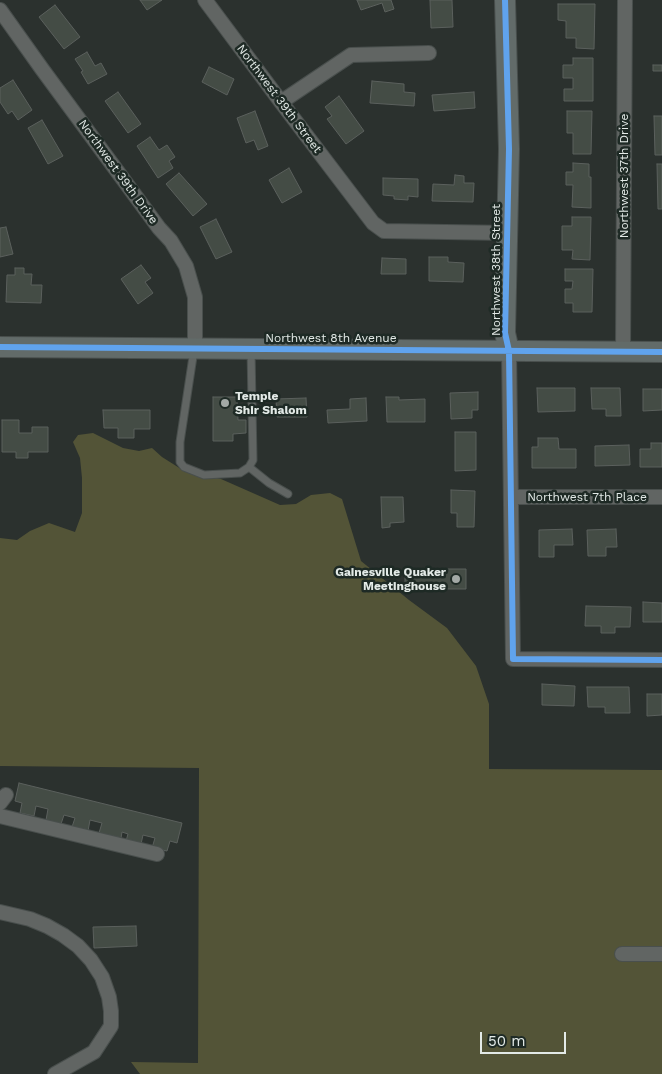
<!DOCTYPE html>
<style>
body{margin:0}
#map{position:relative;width:662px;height:1074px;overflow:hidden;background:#2b312e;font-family:"Work Sans",sans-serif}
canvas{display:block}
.scale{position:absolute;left:480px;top:1032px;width:86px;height:22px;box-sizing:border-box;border:2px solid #e3eae7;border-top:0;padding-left:6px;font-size:15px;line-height:18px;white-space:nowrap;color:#e3eae7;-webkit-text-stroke:4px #1e2a25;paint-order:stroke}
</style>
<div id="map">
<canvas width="662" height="1074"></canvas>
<div class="scale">50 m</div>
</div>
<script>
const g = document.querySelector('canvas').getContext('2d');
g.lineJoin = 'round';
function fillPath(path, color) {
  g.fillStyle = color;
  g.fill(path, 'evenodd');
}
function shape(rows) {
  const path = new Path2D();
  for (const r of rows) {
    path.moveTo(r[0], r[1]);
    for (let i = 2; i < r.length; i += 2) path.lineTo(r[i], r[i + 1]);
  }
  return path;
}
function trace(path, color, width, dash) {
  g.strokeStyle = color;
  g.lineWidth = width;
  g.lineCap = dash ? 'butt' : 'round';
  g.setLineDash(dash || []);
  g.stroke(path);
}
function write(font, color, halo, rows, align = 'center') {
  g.font = font + ' "Work Sans",sans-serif';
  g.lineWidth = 5;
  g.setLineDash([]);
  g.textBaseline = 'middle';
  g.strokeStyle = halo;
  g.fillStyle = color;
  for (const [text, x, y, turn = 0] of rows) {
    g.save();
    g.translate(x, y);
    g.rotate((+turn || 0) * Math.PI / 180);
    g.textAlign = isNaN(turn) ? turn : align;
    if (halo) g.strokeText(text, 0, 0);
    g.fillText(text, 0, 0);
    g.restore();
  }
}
fillPath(shape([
 [93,433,123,448,139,451,152,448,162,457,181,469,221,479,280,505,296,504,311,495,330,493,342,499,361,561,409,600,447,628,476,666,489,704,489,769,662,770,662,1074,140,1074,131,1062,198,1063,199,768,0,766,0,538,17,540,30,531,49,523,75,532,82,513,82,478,80,458,73,442,78,435]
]), '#535437');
const building = shape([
 [140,0,162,0,147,10,140,0],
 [357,0,391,0,394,9,385,12,382,3,361,10,357,0],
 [430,0,452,0,453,27,431,28,430,0],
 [558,4,595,4,594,49,576,48,576,38,566,38,566,21,558,20,558,4],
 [55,5,80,37,64,49,39,17,55,5],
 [87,52,95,66,101,63,107,74,88,84,81,72,83,71,75,59,87,52],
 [573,58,593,58,593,101,564,101,564,89,573,89,573,78,563,78,563,65,573,65,573,58],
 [653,65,662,65,662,71,653,71,653,65],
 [209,67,234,79,227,95,202,82,209,67],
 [13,80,32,110,18,120,12,111,8,114,0,102,0,88,13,80],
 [372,81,404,84,404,92,415,93,414,106,370,103,372,81],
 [118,92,141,124,128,133,105,101,118,92],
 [474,92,475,108,434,111,432,95,474,92],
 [339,96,364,131,346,144,327,119,332,116,325,107,339,96],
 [255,111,268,146,258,150,254,140,246,143,237,118,255,111],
 [567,111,592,111,591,154,573,154,573,133,567,133,567,111],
 [654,116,662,116,662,155,655,155,654,116],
 [42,120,63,156,48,164,28,128,42,120],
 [150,137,159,150,167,145,175,157,169,161,173,168,158,178,137,146,150,137],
 [573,163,589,164,589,177,591,177,591,208,572,207,573,185,566,185,566,172,573,172,573,163],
 [657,164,662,164,662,209,658,209,657,164],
 [289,168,302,192,282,203,269,180,289,168],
 [179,173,207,204,193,216,166,184,179,173],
 [455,175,464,176,464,183,474,183,473,202,432,201,433,184,454,185,455,175],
 [383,178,418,179,418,197,408,196,408,200,394,199,394,196,383,195,383,178],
 [572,217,591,217,590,260,572,259,573,250,562,250,562,226,572,226,572,217],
 [216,219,232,252,216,259,200,227,216,219],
 [6,227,13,254,0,257,0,228,6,227],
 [429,257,448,257,448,262,464,263,463,282,429,281,429,257],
 [382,258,406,259,406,274,381,274,382,258],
 [141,265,151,278,145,282,153,293,138,304,121,279,141,265],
 [15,268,24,268,24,274,32,274,31,285,42,285,41,303,6,302,7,275,15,275,15,268],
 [565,269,593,269,592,312,573,312,573,303,565,303,565,289,572,289,573,281,565,281,565,269],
 [537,388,575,388,575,411,538,412,537,388],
 [591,388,620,388,621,416,606,416,606,409,592,409,591,388],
 [643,389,662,389,662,410,643,411,643,389],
 [478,392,478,410,472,410,472,418,451,419,450,393,478,392],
 [213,397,237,397,238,420,246,420,246,433,233,434,233,441,213,441,213,397],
 [386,397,399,397,399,400,425,399,425,422,387,422,386,397],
 [306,398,307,417,277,417,276,399,306,398],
 [366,398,367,421,328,423,327,410,350,409,350,399,366,398],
 [103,410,150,410,150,429,134,429,134,438,118,438,118,428,104,428,103,410],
 [2,420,19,420,19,433,32,433,32,427,48,427,48,452,28,452,28,458,16,458,16,452,2,452,2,420],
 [455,432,476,432,476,470,455,471,455,432],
 [538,438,558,438,559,449,576,449,576,468,532,468,532,447,538,447,538,438],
 [651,443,662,443,662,467,640,467,640,449,651,449,651,443],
 [629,445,630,465,595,466,595,446,629,445],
 [451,490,475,491,474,527,457,527,457,513,451,513,451,490],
 [381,497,403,497,404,522,390,523,390,527,382,528,381,497],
 [572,529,573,545,554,545,554,557,539,557,539,530,572,529],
 [616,529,617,547,606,547,606,556,588,556,587,530,616,529],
 [426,569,466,569,466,589,405,589,405,571,426,571,426,569],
 [643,602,662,603,662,622,643,622,643,602],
 [586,606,631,607,630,627,615,627,615,633,601,633,601,626,585,626,586,606],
 [542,684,575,686,574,706,542,705,542,684],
 [587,687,629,687,630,713,605,713,605,707,588,707,587,687],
 [647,694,662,694,662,715,647,716,647,694],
 [19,783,182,823,177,843,170,841,167,851,152,848,155,838,143,835,141,844,126,841,128,834,122,832,121,838,99,833,102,823,90,820,88,831,72,827,75,818,64,815,61,824,46,820,48,809,36,806,34,816,20,813,22,803,15,801,19,783],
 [136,926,137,946,94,948,93,927,136,926]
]);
fillPath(building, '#444c45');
trace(building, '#5b605d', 1);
const lane = shape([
 [194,350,180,442,180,462,184,467,204,475,240,473,249,467,253,460,251,349],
 [249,467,269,483,288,494]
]);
const street = shape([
 [205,0,281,102,373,223,384,231,508,233],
 [0,10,42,69,159,228,171,241,186,266,195,297,195,349],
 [281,102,351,55,429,53],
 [509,351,513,659,662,660],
 [623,352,625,0],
 [511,497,662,497],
 [0,803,6,795],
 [0,816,157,854],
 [0,912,30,919,47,926,63,935,78,946,91,960,102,977,109,997,111,1011,111,1026,94,1052,55,1074],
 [622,954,662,954]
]);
const secondary = shape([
 [505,0,509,149,505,333,509,351],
 [0,347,662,352]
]);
trace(lane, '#494f4d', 9);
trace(street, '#494f4d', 16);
trace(secondary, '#494f4d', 22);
trace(lane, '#616563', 7);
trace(street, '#616563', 14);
trace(secondary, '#626b69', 20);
trace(shape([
 [505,0,509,149,505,333,509,351,513,659,662,660],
 [0,347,662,352]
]), '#60a3ed', 6);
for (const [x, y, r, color] of [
 [225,403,5,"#a3a9a6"],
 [456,579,5,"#a3a9a6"]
]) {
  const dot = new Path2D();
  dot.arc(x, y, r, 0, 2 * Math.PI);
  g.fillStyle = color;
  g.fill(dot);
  trace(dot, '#1e2a25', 2);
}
write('12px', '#e3eae7', '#1e2a25', [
 ["Northwest 39th Street",279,99,53],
 ["Northwest 39th Drive",118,172,54],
 ["Northwest 37th Drive",624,176,-90],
 ["Northwest 38th Street",496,270,-90],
 ["Northwest 8th Avenue",331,338],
 ["Northwest 7th Place",587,497]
]);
write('bold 12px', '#e3eae7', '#1e2a25', [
 ["Temple",235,396],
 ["Shir Shalom",235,410],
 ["Gainesville Quaker",446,572,"right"],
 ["Meetinghouse",446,586,"right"]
], 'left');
</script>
